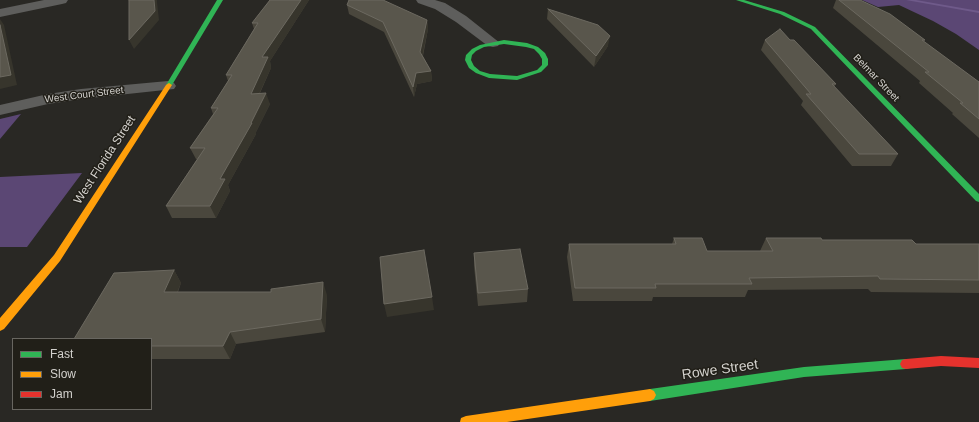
<!DOCTYPE html>
<style>
body{margin:0}
#map{position:relative;width:979px;height:422px;overflow:hidden;background:#292824;font-family:Helvetica,sans-serif}
canvas{display:block}
.legend{position:absolute;left:12px;top:338px;width:140px;height:72px;box-sizing:border-box;background:#211f18;border:1px solid #686660;margin:0;padding:5px 7px;list-style:none;font-size:12px;color:#d3d1cd}
.legend li{display:flex;align-items:center;gap:8px;height:20px}
.legend b{width:20px;border:1px solid #686660}
</style>
<div id="map">
<canvas width="979" height="422"></canvas>
<ul class="legend">
<li><b style="height:5px;background:#30b455"></b>Fast</li>
<li><b style="height:5px;background:#ff9f0a"></b>Slow</li>
<li><b style="height:5px;background:#e5322d"></b>Jam</li>
</ul>
</div>
<script>
const g = document.querySelector('canvas').getContext('2d');
g.lineJoin = 'round';
function fillPath(path, color) {
  g.fillStyle = color;
  g.fill(path, 'evenodd');
}
function shape(rows) {
  const path = new Path2D();
  for (const r of rows) {
    path.moveTo(r[0], r[1]);
    for (let i = 2; i < r.length; i += 2) path.lineTo(r[i], r[i + 1]);
  }
  return path;
}
function trace(path, color, width, dash) {
  g.strokeStyle = color;
  g.lineWidth = width;
  g.lineCap = dash ? 'butt' : 'round';
  g.setLineDash(dash || []);
  g.stroke(path);
}
function write(font, color, halo, rows, align = 'center') {
  g.font = font + ' Helvetica,sans-serif';
  g.lineWidth = 3;
  g.setLineDash([]);
  g.textBaseline = 'middle';
  g.strokeStyle = halo;
  g.fillStyle = color;
  for (const [text, x, y, turn = 0] of rows) {
    g.save();
    g.translate(x, y);
    g.rotate((+turn || 0) * Math.PI / 180);
    g.textAlign = isNaN(turn) ? turn : align;
    if (halo) g.strokeText(text, 0, 0);
    g.fillText(text, 0, 0);
    g.restore();
  }
}
fillPath(shape([
 [862,0,979,0,979,50,956,34,933,21,899,5,878,7],
 [21,114,0,139,0,119],
 [82,173,27,247,0,247,0,177]
]), '#5b4774');
fillPath(shape([
 [906,0,916,0,979,11,979,13,906,0]
]), '#6f5a8a');
fillPath(shape([
 [44,0,68,0,66,3,62,4,0,17,0,9,44,0],
 [416,0,435,0,445,3,466,16,500,43,498,46,493,47,488,46,456,22,435,9,418,3,416,0],
 [168,81,174,83,176,86,174,89,81,99,48,104,0,115,0,105,48,94,81,89,168,81]
]), '#5e5e5c');
fillPath(shape([
 [217,0,223,0,172,85,169,87,167,86,166,85,217,0],
 [736,0,744,0,784,12,815,27,979,194,979,202,976,201,811,29,780,14,736,0],
 [504,40,527,43,538,47,545,53,548,59,548,65,541,72,517,80,489,78,476,73,469,68,465,60,466,55,472,49,480,45,504,40],
 [504,44,526,47,534,49,539,54,542,59,542,65,537,70,517,76,490,74,480,71,474,66,471,60,472,55,476,51,484,47,504,44],
 [906,359,910,360,912,364,910,368,906,369,804,377,650,401,646,399,644,395,646,391,650,389,804,367,906,359]
]), '#30b455');
fillPath(shape([
 [169,83,172,85,60,261,4,329,0,331,0,318,54,255,166,85,169,83],
 [650,389,654,391,656,395,654,399,650,401,507,422,460,422,461,418,466,416,650,389]
]), '#ff9f0a');
fillPath(shape([
 [941,356,979,358,979,368,941,366,906,369,902,368,900,364,902,360,906,359,941,356]
]), '#e5322d');
fillPath(shape([
 [270,0,309,0,270,61,271,68,260,93,270,104,256,132,256,134,228,185,230,191,216,218,172,218,166,206,197,159,196,159,190,148,213,114,211,108,228,81,226,75,254,29,252,23],
 [836,0,860,0,925,40,924,42,979,82,979,138,952,114,953,113,919,83,920,81,833,8],
 [347,5,427,20,428,29,423,56,431,71,432,81,417,84,414,97,384,32,349,14],
 [548,9,608,46,594,67,547,19],
 [765,40,790,40,836,84,834,87,898,154,891,166,852,166,801,105,803,101,761,50],
 [674,238,707,251,760,251,766,238,916,244,979,244,979,293,871,292,868,289,748,290,745,297,653,297,652,301,573,301,567,257,569,244,672,244],
 [474,253,528,289,527,302,478,306,474,266],
 [174,270,181,283,178,292,327,295,325,332,236,344,230,359,151,359,151,339]
]), '#4a473d');
fillPath(shape([
 [154,0,157,0,157,2,159,20,134,49,129,40],
 [301,0,309,0,270,61,271,68,254,105,251,94,262,57],
 [0,19,4,25,17,85,0,89],
 [427,20,428,29,421,62,420,52],
 [610,36,608,46,594,67,596,56],
 [431,71,432,81,417,84,414,97,413,87,416,73],
 [266,93,270,104,256,132,256,134,228,185,230,191,216,218,210,206,220,179,251,123],
 [174,270,181,283,172,304,164,292],
 [323,282,327,295,325,332,321,319],
 [432,297,434,310,387,317,384,304],
 [230,332,236,344,230,359,223,346]
]), '#37352c');
const building = shape([
 [129,0,154,0,155,11,129,40,129,0],
 [270,0,301,0,262,57,268,57,251,94,266,93,251,123,252,123,220,179,225,179,210,206,166,206,205,148,190,148,218,108,211,108,232,75,226,75,258,23,252,23,270,0],
 [349,0,383,0,427,20,420,52,431,71,416,73,413,87,383,22,347,5,349,0],
 [839,0,860,0,890,14,925,40,922,40,979,82,979,119,960,103,963,103,925,72,929,72,839,0],
 [548,9,598,25,610,36,596,56,548,9],
 [0,25,11,75,0,77,0,25],
 [780,29,790,40,794,40,836,84,832,84,898,154,859,154,806,94,811,94,765,40,780,29],
 [674,238,702,238,707,251,773,251,766,238,821,238,822,240,912,240,916,244,979,244,979,280,880,279,878,276,749,278,752,284,655,284,656,288,575,288,569,244,676,244,674,238],
 [520,249,528,289,478,293,474,253,520,249],
 [424,250,432,297,384,304,380,257,424,250],
 [174,270,164,292,271,292,271,289,323,282,321,319,230,332,223,346,151,346,151,339,74,339,114,273,174,270]
]);
fillPath(building, '#59564c');
trace(building, '#6c6960', 1);
write('10px', '#d3d1cd', '#211f18', [
 ["Belmar Street",876,78,46],
 ["West Court Street",84,95,-7]
]);
write('12px', '#d3d1cd', '#211f18', [
 ["West Florida Street",105,160,-57]
]);
write('14px', '#d3d1cd', '#211f18', [
 ["Rowe Street",720,370,-8]
]);
</script>
